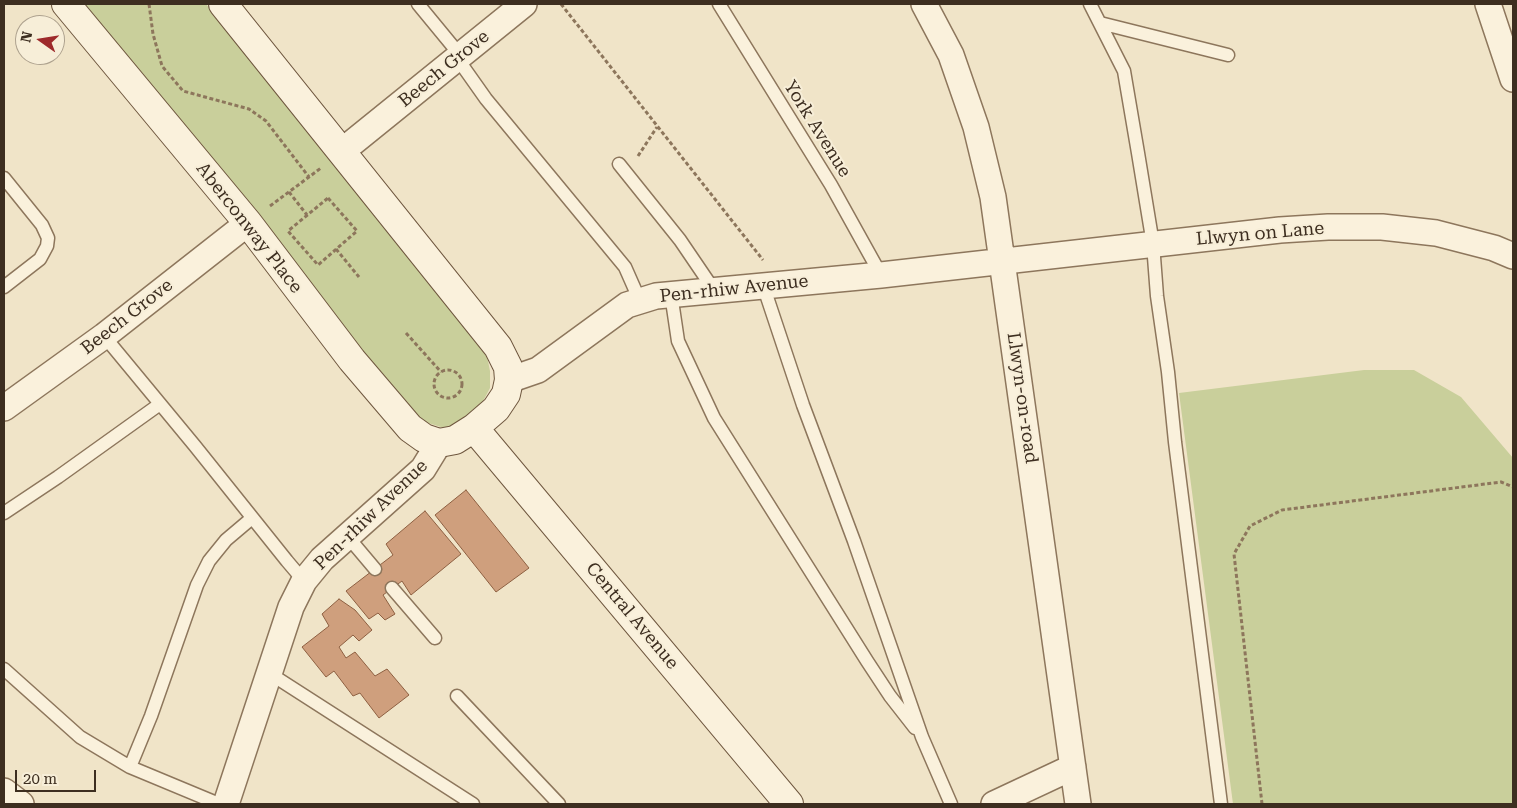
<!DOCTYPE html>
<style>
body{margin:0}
#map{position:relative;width:1517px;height:808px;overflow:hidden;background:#f0e4c8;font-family:"Roboto Serif",serif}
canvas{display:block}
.frame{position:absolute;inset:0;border:5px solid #3d2e20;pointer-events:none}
.north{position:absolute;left:15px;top:15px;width:50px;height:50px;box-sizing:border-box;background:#f7eed8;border:1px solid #ada18e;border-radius:50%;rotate:283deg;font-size:14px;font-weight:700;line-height:20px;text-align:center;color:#3d2e20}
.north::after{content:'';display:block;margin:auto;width:18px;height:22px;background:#9e2a2b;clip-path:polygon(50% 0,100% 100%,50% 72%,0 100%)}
.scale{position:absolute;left:15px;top:770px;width:81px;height:22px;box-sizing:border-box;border:2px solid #3d2e20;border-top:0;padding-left:6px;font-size:15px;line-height:18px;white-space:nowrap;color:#3d2e20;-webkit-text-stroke:4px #f7eed8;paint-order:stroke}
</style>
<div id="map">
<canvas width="1517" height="808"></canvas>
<div class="frame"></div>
<div class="north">N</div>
<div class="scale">20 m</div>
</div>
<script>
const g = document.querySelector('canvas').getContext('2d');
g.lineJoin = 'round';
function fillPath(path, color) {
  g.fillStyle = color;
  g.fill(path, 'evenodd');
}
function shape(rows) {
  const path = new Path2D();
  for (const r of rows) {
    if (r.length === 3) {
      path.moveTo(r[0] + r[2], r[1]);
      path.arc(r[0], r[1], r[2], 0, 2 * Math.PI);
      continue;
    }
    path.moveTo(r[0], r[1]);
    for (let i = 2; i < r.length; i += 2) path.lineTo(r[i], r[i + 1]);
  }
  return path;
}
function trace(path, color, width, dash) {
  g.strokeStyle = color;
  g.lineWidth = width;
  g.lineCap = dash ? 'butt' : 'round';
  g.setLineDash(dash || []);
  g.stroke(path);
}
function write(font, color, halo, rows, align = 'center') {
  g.font = font + ' "Roboto Serif",serif';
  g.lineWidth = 4;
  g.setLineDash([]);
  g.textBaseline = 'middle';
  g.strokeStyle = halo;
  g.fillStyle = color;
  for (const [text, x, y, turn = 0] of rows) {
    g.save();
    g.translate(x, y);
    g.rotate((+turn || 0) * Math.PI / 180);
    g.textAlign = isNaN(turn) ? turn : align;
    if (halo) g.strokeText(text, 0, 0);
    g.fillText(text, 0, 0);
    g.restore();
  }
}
fillPath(shape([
 [83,4,206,4,486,351,490,371,490,388,481,405,462,423,444,428,425,422,400,399],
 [1364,370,1414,370,1461,397,1513,458,1513,804,1233,804,1179,393]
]), '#c9cf9b');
const building = shape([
 [466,490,529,568,496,592,435,515,466,490],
 [425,511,461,554,411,595,402,581,383,595,395,614,385,620,378,613,369,619,346,591,393,555,386,544,425,511],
 [339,599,355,610,372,630,359,641,353,635,339,647,346,658,355,652,375,676,387,669,409,695,379,718,360,693,353,696,334,671,326,677,302,647,329,626,322,614,339,599]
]);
fillPath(building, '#cf9f7d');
trace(building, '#8d5f41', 1);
const lane = shape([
 [418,4,460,55],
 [719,4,831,185,881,275],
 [1090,4,1124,71,1138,153,1153,244,1157,296,1168,372,1175,442,1221,804],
 [1100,23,1228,55],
 [457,58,486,99,625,267,640,301],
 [619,164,680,240,714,290],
 [4,178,42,225,48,238,47,246,40,259,4,287],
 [763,285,803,405,854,541,922,737,951,804],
 [671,294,678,341,714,418,867,661,890,696,915,728],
 [104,336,195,446,287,561,304,581],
 [4,513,58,477,160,404],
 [348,537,375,569],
 [392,588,435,638],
 [4,669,80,737,130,767,219,804],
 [269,673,473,804],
 [457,696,559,804],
 [130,767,151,716,197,585,209,561,226,540,252,518]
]);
const street = shape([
 [924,4,951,55,976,127,993,197,1078,804],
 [1488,4,1513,79],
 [341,152,524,4],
 [509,380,538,370,627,305,656,296,881,275,1280,230,1328,227,1382,227,1436,233,1494,248,1513,256],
 [4,408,104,336,248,223],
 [4,791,21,804],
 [226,804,291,607,304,581,322,559,423,469,439,443],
 [994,804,1073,767]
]);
const secondary = shape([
 [66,4,248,223,352,360,410,428,424,438,439,443,455,440,474,428,496,409,506,394,509,380,508,367,498,347,223,4],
 [474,428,789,804]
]);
trace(lane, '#8d765c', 15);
trace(street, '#8d765c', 28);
trace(secondary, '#6f573f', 30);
trace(shape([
 [149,4,153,34,162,66,183,91,249,109,266,121,309,177],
 [561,4,763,260],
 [638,156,657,127],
 [289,192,307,215],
 [328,198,357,231,318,265,288,231,328,198],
 [270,206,321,168],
 [336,249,359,277],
 [406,333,441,372],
 [448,384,14],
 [1262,804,1234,554,1250,526,1282,510,1501,482,1513,487]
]), '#8d765c', 3, [4, 2.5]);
trace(lane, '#faf1dc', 12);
trace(street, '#faf1dc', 25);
trace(secondary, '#faf1dc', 28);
write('18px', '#3d2e20', '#f7eed8', [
 ["Beech Grove",444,69,-39],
 ["York Avenue",817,129,58],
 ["Aberconway Place",249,228,52],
 ["Llwyn on Lane",1260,234,-5],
 ["Pen-rhiw Avenue",734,289,-6],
 ["Beech Grove",127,317,-38],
 ["Llwyn-on-road",1022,398,82],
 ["Pen-rhiw Avenue",371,515,-44],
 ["Central Avenue",632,616,50]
]);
</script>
